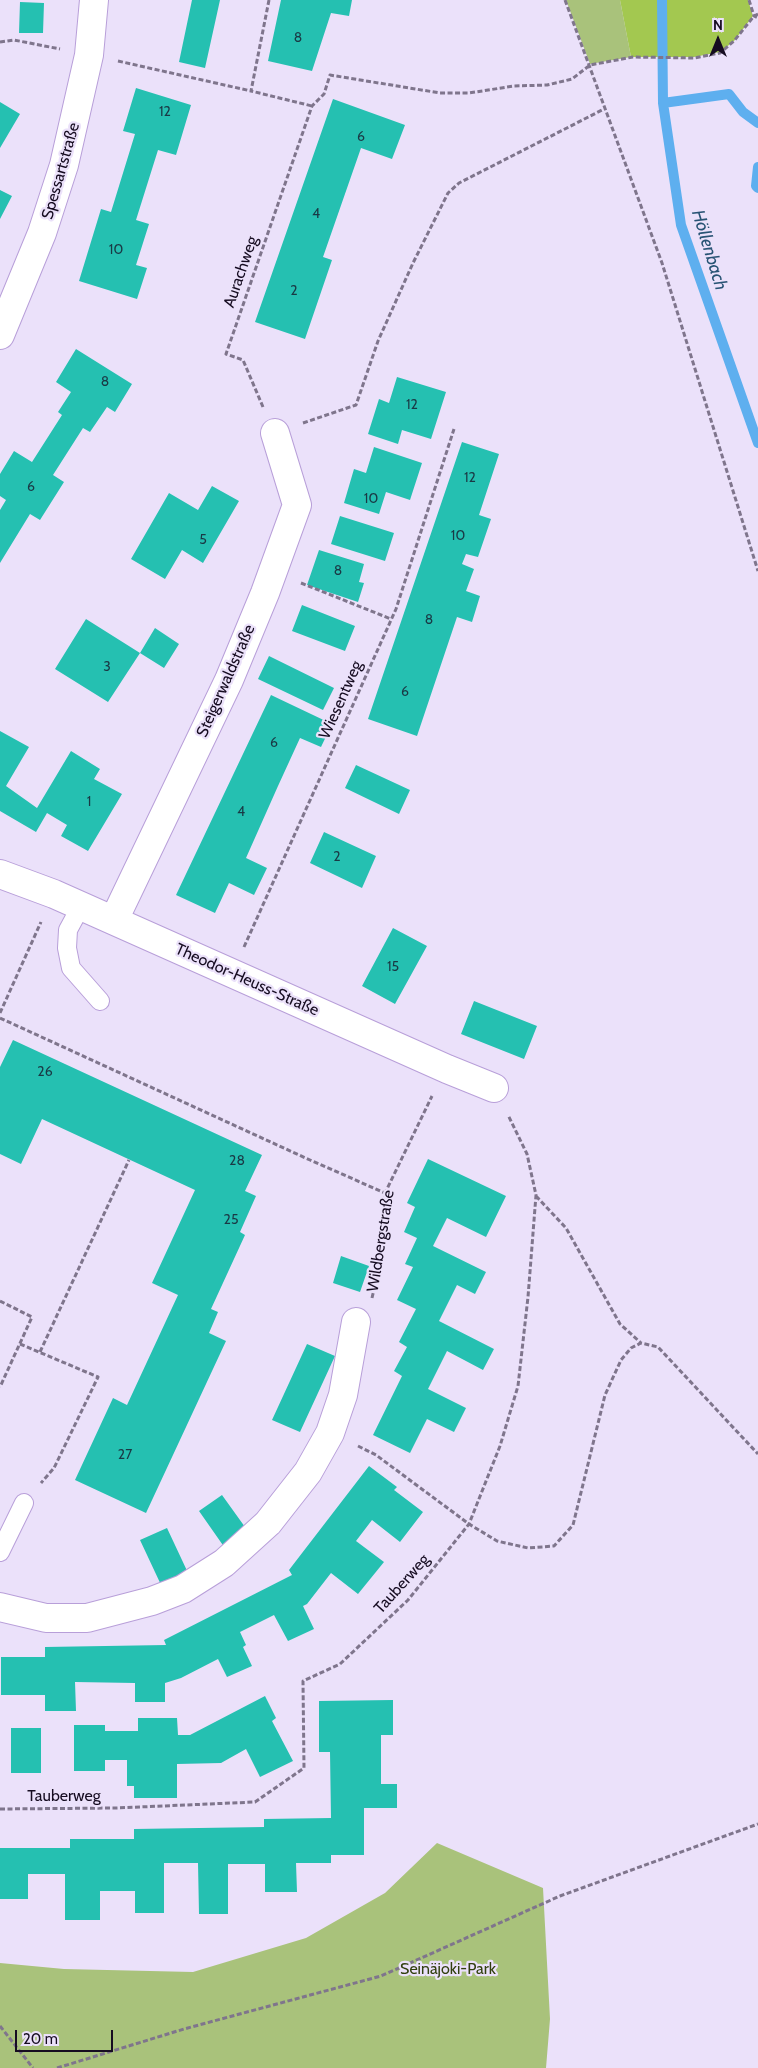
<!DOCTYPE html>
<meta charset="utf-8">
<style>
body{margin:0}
#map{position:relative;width:758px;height:2068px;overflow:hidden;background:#ebe1fa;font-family:Cabin,sans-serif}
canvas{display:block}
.north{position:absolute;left:693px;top:15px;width:50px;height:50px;-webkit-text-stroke:4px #ebe1fa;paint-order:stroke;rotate:0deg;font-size:14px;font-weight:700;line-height:20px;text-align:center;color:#160c21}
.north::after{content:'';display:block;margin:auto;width:18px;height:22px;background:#160c21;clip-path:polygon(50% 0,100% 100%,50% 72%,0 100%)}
.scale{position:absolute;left:15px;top:2030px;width:98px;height:22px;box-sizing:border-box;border:2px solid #160c21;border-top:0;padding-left:6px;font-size:15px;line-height:18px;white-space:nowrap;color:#160c21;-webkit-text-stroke:4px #ebe1fa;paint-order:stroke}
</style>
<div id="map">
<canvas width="758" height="2068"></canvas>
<div class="north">N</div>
<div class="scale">20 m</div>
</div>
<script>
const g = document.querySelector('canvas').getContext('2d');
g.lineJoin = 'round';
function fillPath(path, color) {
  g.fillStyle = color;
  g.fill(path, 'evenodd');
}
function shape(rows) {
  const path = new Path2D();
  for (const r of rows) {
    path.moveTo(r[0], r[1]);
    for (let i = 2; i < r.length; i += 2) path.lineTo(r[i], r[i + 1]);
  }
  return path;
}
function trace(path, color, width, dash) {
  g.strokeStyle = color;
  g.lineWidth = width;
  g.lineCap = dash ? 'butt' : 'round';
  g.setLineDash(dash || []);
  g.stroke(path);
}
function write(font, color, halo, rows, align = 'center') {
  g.font = font + ' Cabin,sans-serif';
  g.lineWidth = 4.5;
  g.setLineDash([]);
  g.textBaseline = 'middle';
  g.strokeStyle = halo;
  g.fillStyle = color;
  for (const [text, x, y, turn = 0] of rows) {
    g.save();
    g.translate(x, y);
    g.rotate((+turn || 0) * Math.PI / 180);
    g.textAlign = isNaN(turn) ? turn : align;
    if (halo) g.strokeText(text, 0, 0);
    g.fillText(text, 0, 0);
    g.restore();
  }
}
fillPath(shape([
 [566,0,620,0,631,57,590,64],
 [437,1843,543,1888,550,2019,546,2068,0,2068,0,1963,64,1969,193,1972,306,1938,385,1893]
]), '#a9c27b');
fillPath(shape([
 [620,0,748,0,753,16,734,41,720,52,694,57,631,57]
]), '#a3c850');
trace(shape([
 [662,0,663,103,681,225,758,443],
 [663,103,729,94,743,112,758,123],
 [758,167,756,186,758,188]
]), '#5eafef', 10);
fillPath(shape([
 [192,0,220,0,205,68,179,62],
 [281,0,352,0,349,16,331,13,312,71,268,61],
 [20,2,44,3,43,33,19,33],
 [136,88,191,105,176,155,158,150,136,220,149,224,136,265,147,268,137,299,79,281,101,209,111,212,135,134,123,131],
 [333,99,405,125,392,159,361,148,323,257,332,260,305,339,255,322],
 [0,102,20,114,0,148],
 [0,190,12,196,0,219],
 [76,349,132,384,115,412,107,407,90,432,83,428,53,475,64,482,40,520,30,514,0,563,0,510,6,500,0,496,0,474,14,451,32,462,62,415,58,412,71,392,56,382],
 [397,377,446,392,431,439,402,430,398,444,368,434,379,399,389,403],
 [462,442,499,454,479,515,491,519,478,557,466,554,462,564,474,569,466,591,480,596,472,622,457,617,417,736,368,719],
 [374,447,422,463,410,500,386,492,379,514,344,503,354,469,366,473],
 [212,486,239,501,203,563,182,550,165,579,131,559,169,493,198,510],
 [340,516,394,533,385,561,331,544],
 [319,550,364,564,359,582,364,583,358,602,307,585],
 [302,605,355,626,345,651,292,631],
 [86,619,140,653,108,702,55,669],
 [155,628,179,644,164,668,140,653],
 [269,656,334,688,323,710,258,679],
 [271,695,332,724,321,747,300,738,278,786,246,858,267,868,254,895,229,883,215,913,176,895],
 [0,731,29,747,6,786,37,808,71,751,100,769,94,779,122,794,88,851,61,836,67,825,47,813,36,832,0,811],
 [356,765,410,790,399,814,345,788],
 [324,832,376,856,362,888,310,863],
 [393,928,427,946,395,1004,362,986],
 [474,1001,537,1026,524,1059,461,1034],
 [13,1040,262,1155,245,1191,256,1196,240,1232,245,1235,211,1309,218,1312,209,1333,226,1341,146,1513,75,1480,113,1398,127,1405,178,1295,152,1283,195,1190,42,1119,21,1164,0,1154,0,1067],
 [428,1159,506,1196,486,1237,447,1218,433,1246,486,1272,475,1294,457,1285,439,1321,494,1349,483,1370,447,1351,428,1389,466,1408,454,1432,427,1419,410,1453,373,1435,402,1376,394,1371,407,1347,399,1342,416,1309,397,1300,413,1267,405,1264,417,1238,404,1232,415,1207,407,1203],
 [341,1256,369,1266,360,1292,333,1283],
 [307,1344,335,1356,300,1432,272,1420],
 [369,1466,397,1487,394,1490,423,1512,400,1542,372,1520,356,1541,384,1562,358,1594,331,1573,307,1604,303,1606,314,1629,288,1641,274,1615,240,1632,246,1645,243,1647,252,1666,227,1677,218,1659,181,1678,165,1683,165,1702,135,1702,135,1683,75,1682,76,1711,45,1711,45,1695,1,1695,1,1657,45,1657,45,1647,166,1645,164,1640,292,1575,289,1570],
 [222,1495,250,1534,227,1551,199,1511],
 [167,1528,189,1575,162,1587,140,1540],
 [265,1696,276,1718,272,1721,293,1761,260,1777,246,1749,221,1763,177,1764,177,1798,134,1798,134,1786,127,1786,127,1760,105,1760,105,1771,74,1771,74,1725,105,1725,105,1731,138,1731,138,1718,177,1718,178,1735,190,1735],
 [393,1700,393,1735,381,1735,381,1784,397,1784,397,1808,364,1808,364,1855,331,1855,331,1863,296,1863,297,1892,265,1892,265,1864,228,1864,228,1914,199,1914,198,1863,164,1863,164,1913,135,1913,135,1891,100,1891,100,1920,65,1920,65,1874,28,1874,28,1899,0,1899,0,1848,70,1848,70,1839,134,1839,134,1829,264,1827,264,1819,331,1818,330,1752,319,1752,319,1701],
 [11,1728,41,1728,41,1773,11,1773]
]), '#25c0b1');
const lane = shape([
 [81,906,68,930,67,948,71,968,100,1001],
 [0,1552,24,1503]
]);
const street = shape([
 [0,335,42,233,64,165,89,55,94,0],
 [0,874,54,894,447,1069,494,1088],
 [114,920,229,680,265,593,297,505,275,433],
 [0,1607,46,1618,87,1618,152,1601,183,1589,224,1563,268,1523,308,1472,330,1433,343,1395,356,1322]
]);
trace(lane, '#b89fd9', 20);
trace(street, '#b89fd9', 30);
trace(shape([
 [269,0,251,91,312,106],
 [565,0,662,263,758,571],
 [749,0,754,16,758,18],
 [0,42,14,40,60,49],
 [118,61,251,91],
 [263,407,243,360,226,354,312,106,324,94,330,75,440,93,469,93,514,86,547,85,572,79,590,65,633,57,694,58,720,53,734,41,754,16,758,14],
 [303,423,356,405,378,341,413,263,448,193,459,183,606,108],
 [301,583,391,619],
 [244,947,396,609,454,429],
 [0,1013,41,922],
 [0,1018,310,1160,385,1193],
 [536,1196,566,1228,620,1324,641,1343],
 [372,1298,381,1259,385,1193,432,1096],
 [0,1301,32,1317,0,1387],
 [20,1344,98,1377,54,1468,41,1483],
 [40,1352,129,1160],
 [358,1446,376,1455,469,1524,497,1541,528,1548,554,1546,573,1525,605,1395,621,1360,631,1348,641,1343,658,1347,758,1454],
 [0,1809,116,1808,255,1802,304,1768,303,1681,340,1664,408,1600,469,1524,500,1446,518,1386,528,1297,536,1195,527,1154,508,1115],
 [0,2026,33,2068],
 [57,2068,184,2029,381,1976,560,1896,758,1824]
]), '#7f758c', 3, [5, 2.5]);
trace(lane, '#fff', 18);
trace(street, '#fff', 28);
write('14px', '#1a3945', null, [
 ["8",298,38],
 ["12",165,112],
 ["6",361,137],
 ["4",316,214],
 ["10",116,250],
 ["2",294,291],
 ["8",105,382],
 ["12",412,405],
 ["12",470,478],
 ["6",31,487],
 ["10",371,499],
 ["10",458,536],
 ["5",203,540],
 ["8",338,571],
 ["8",429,620],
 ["3",107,667],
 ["6",405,692],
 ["6",274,743],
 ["1",89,802],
 ["4",241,812],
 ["2",337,857],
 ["15",393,967],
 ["26",45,1072],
 ["28",237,1161],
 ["25",231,1220],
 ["27",125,1455]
]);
write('16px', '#160c21', '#ebe1fa', [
 ["Spessartstraße",61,171,-74],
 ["Aurachweg",241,272,-71],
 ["Steigerwaldstraße",226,681,-66],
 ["Wiesentweg",341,700,-66],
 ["Theodor-Heuss-Straße",247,980,24],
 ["Wildbergstraße",381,1241,-81],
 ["Tauberweg",402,1584,-48],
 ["Tauberweg",64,1796]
]);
write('16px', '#313f0e', '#ebe1fa', [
 ["Seinäjoki-Park",448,1969]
]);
write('italic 18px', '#285374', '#ebe1fa', [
 ["Höllenbach",709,250,73]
]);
</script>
